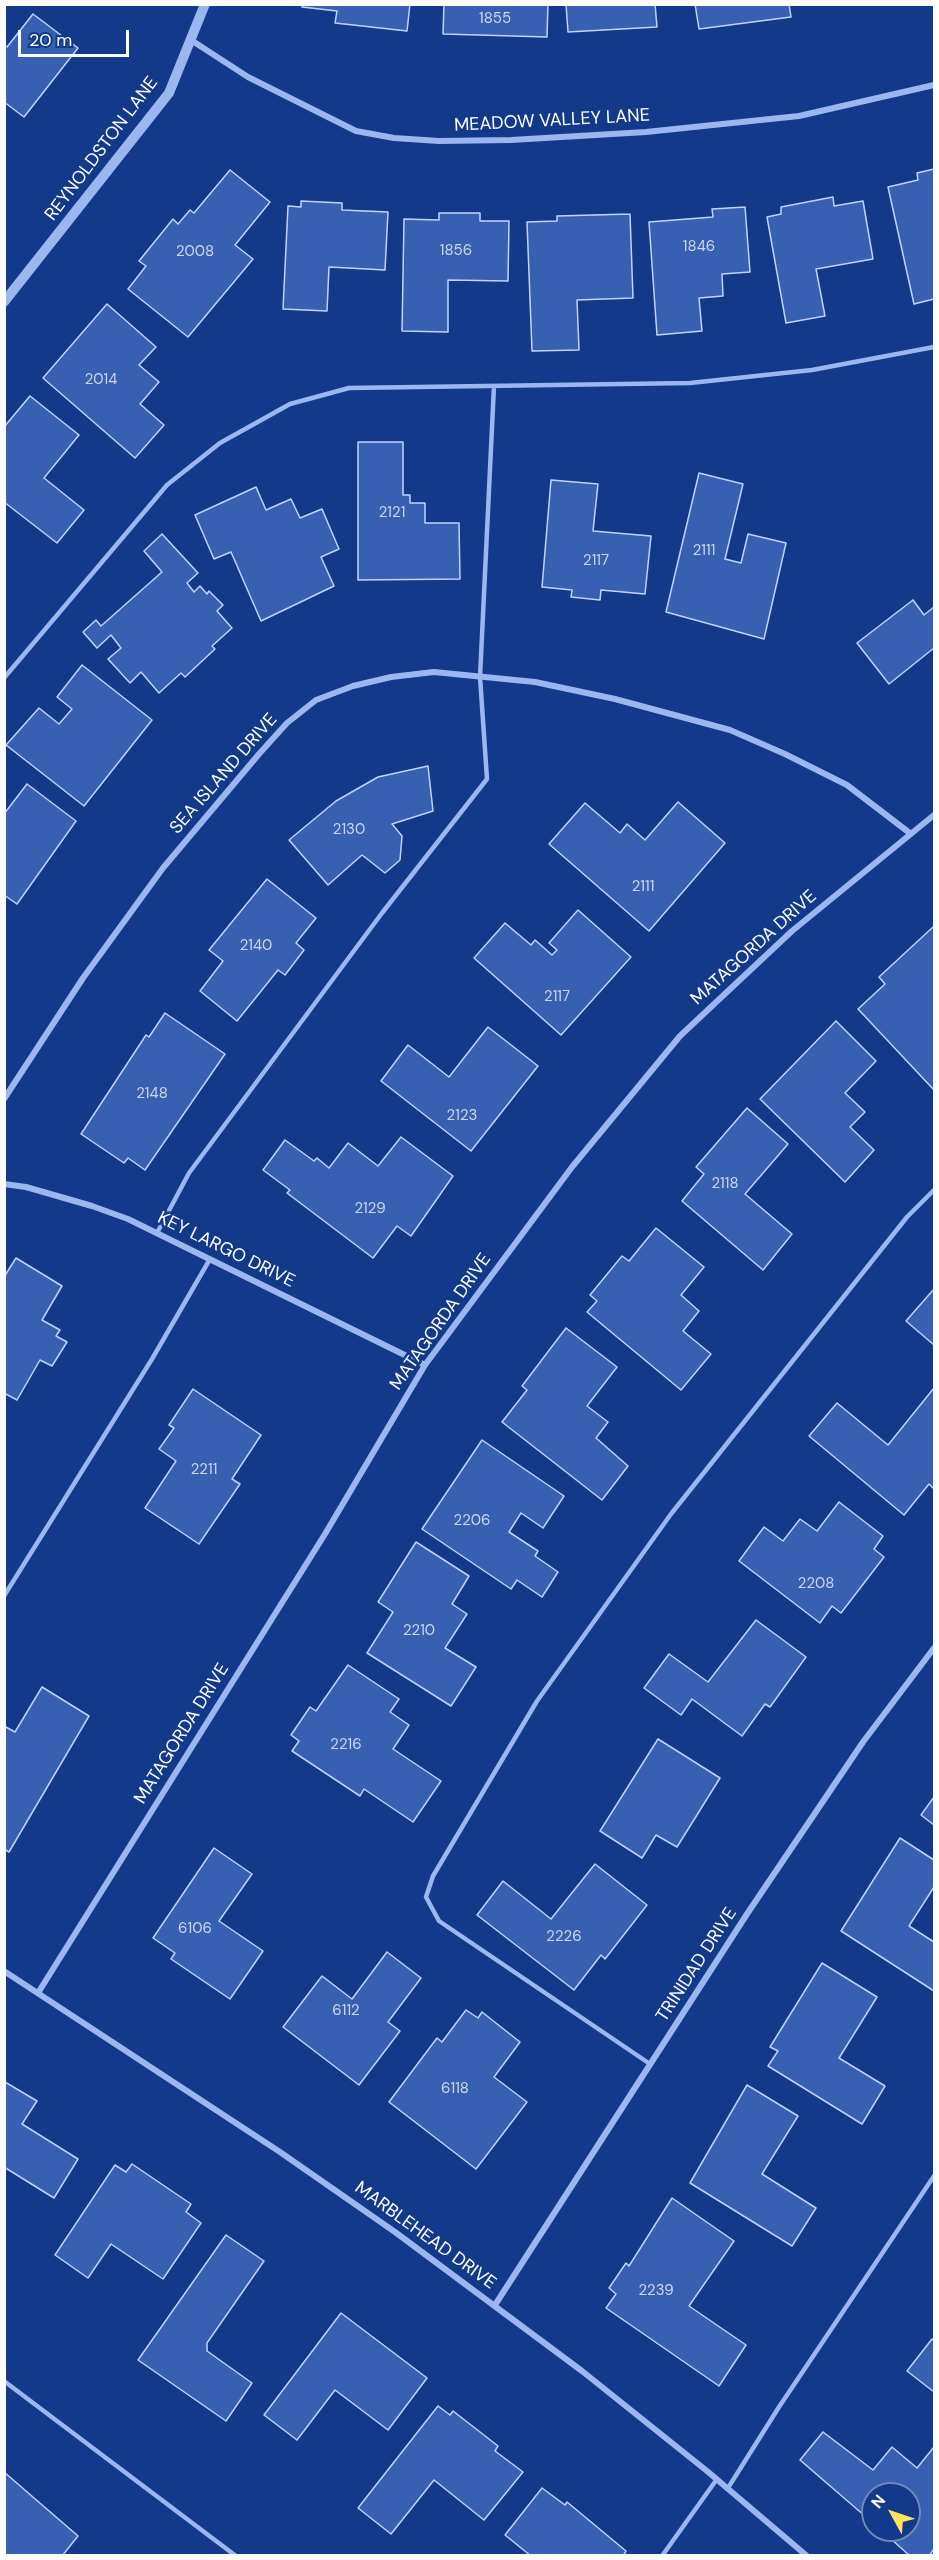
<!DOCTYPE html>
<style>
body{margin:0}
#map{position:relative;width:939px;height:2560px;overflow:hidden;background:#13398b;font-family:"DM Sans",sans-serif}
canvas{display:block}
.frame{position:absolute;inset:0;border:6px solid #fff;pointer-events:none}
.north{position:absolute;left:861px;top:2482px;width:60px;height:60px;box-sizing:border-box;background:#13398b;border:2px solid #7188b9;border-radius:50%;rotate:310deg;font-size:16px;font-weight:700;line-height:24px;text-align:center;color:#fff}
.north::after{content:'';display:block;margin:auto;width:21px;height:27px;background:#ffe35a;clip-path:polygon(50% 0,100% 100%,50% 72%,0 100%)}
.scale{position:absolute;left:18px;top:30px;width:111px;height:27px;box-sizing:border-box;border:3px solid #fff;border-top:0;padding-left:8px;font-size:18px;line-height:21px;white-space:nowrap;color:#fff;-webkit-text-stroke:4px #13398b;paint-order:stroke}
</style>
<div id="map">
<canvas width="939" height="2560"></canvas>
<div class="frame"></div>
<div class="north">N</div>
<div class="scale">20 m</div>
</div>
<script>
const g = document.querySelector('canvas').getContext('2d');
g.lineJoin = 'round';
function fillPath(path, color) {
  g.fillStyle = color;
  g.fill(path, 'evenodd');
}
function shape(rows) {
  const path = new Path2D();
  for (const r of rows) {
    path.moveTo(r[0], r[1]);
    for (let i = 2; i < r.length; i += 2) path.lineTo(r[i], r[i + 1]);
  }
  return path;
}
function trace(path, color, width, dash) {
  g.strokeStyle = color;
  g.lineWidth = width;
  g.lineCap = dash ? 'butt' : 'round';
  g.setLineDash(dash || []);
  g.stroke(path);
}
function write(font, color, halo, rows, align = 'center') {
  g.font = font + ' "DM Sans",sans-serif';
  g.lineWidth = 5;
  g.setLineDash([]);
  g.textBaseline = 'middle';
  g.strokeStyle = halo;
  g.fillStyle = color;
  for (const [text, x, y, turn = 0] of rows) {
    g.save();
    g.translate(x, y);
    g.rotate((+turn || 0) * Math.PI / 180);
    g.textAlign = isNaN(turn) ? turn : align;
    if (halo) g.strokeText(text, 0, 0);
    g.fillText(text, 0, 0);
    g.restore();
  }
}
const building = shape([
 [302,4,410,4,407,31,335,23,337,11,302,7,302,4],
 [444,4,548,4,547,37,443,34,444,4],
 [566,4,655,4,657,27,568,32,566,4],
 [695,4,789,4,791,17,699,29,695,4],
 [33,14,78,48,24,117,4,102,4,45,7,47,33,14],
 [934,169,934,299,914,304,888,187,918,180,917,173,934,169],
 [230,170,270,202,235,245,253,259,188,337,128,289,146,266,139,261,173,219,178,224,190,210,194,213,230,170],
 [833,197,834,206,863,201,873,259,816,269,825,316,786,323,767,217,781,214,781,207,833,197],
 [301,201,342,203,342,210,388,212,385,270,329,267,327,311,283,309,288,206,301,207,301,201],
 [745,207,750,272,722,274,723,296,699,298,702,331,657,335,649,222,713,217,712,209,745,207],
 [439,213,480,213,480,221,509,221,508,281,448,280,448,332,402,331,404,219,439,220,439,213],
 [630,214,633,298,577,300,579,350,532,351,527,222,557,221,557,216,630,214],
 [107,304,156,347,139,365,159,382,140,404,164,425,135,458,43,378,107,304],
 [30,396,79,435,44,478,84,510,57,543,4,502,4,427,30,396],
 [358,442,403,442,403,495,410,495,410,503,425,503,425,523,459,523,460,579,358,580,358,442],
 [699,473,743,484,725,559,741,563,748,534,786,543,764,639,666,612,699,473],
 [551,480,598,484,593,531,651,536,645,594,601,590,600,600,571,597,572,590,542,587,551,480],
 [256,487,266,510,291,499,300,518,322,509,339,549,321,557,334,586,261,621,231,552,214,559,195,515,256,487],
 [162,534,198,573,187,583,194,592,200,586,207,594,209,591,223,605,217,611,232,628,212,646,215,649,185,677,181,673,159,693,141,672,130,683,108,659,121,648,111,635,97,648,83,632,96,620,101,626,162,572,144,551,162,534],
 [913,600,924,615,934,607,934,648,889,684,857,643,913,600],
 [82,665,152,720,84,806,6,745,39,708,59,724,72,709,57,697,82,665],
 [428,766,433,811,392,824,402,836,400,860,385,873,362,855,328,885,289,840,336,801,378,777,428,766],
 [27,784,76,821,17,904,4,895,4,814,27,784],
 [678,802,725,843,649,931,549,844,585,803,620,833,627,824,645,840,678,802],
 [267,879,316,918,296,943,304,950,285,975,278,970,237,1021,200,991,223,961,209,950,267,879],
 [578,910,631,957,561,1035,474,958,505,923,531,945,535,940,552,955,557,950,549,943,578,910],
 [933,927,934,929,934,1090,858,1009,885,984,879,977,933,927],
 [165,1013,225,1054,145,1170,128,1158,124,1163,81,1134,146,1035,149,1037,165,1013],
 [836,1021,876,1061,845,1093,865,1112,850,1127,874,1150,845,1182,760,1099,836,1021],
 [488,1027,538,1066,471,1151,381,1081,408,1045,449,1077,488,1027],
 [747,1108,788,1144,745,1194,792,1234,763,1270,682,1201,704,1174,696,1167,747,1108],
 [401,1137,453,1176,411,1236,397,1226,373,1258,287,1193,290,1190,263,1170,285,1140,314,1161,317,1158,329,1168,348,1143,378,1166,401,1137],
 [656,1228,704,1267,681,1295,699,1311,683,1331,711,1354,681,1390,587,1312,597,1301,590,1295,622,1256,629,1261,656,1228],
 [16,1258,62,1286,42,1320,60,1330,56,1336,67,1342,52,1366,40,1360,17,1400,4,1393,4,1277,16,1258],
 [934,1289,934,1345,906,1321,934,1289],
 [566,1328,617,1367,587,1406,608,1422,596,1438,628,1466,602,1500,502,1422,527,1390,522,1386,566,1328],
 [934,1388,934,1489,929,1484,904,1515,809,1436,837,1403,888,1445,934,1388],
 [193,1389,261,1435,232,1479,240,1484,199,1544,145,1508,176,1461,159,1449,174,1428,169,1425,193,1389],
 [482,1440,564,1496,543,1528,521,1513,509,1532,538,1551,535,1556,558,1572,542,1597,517,1580,511,1589,422,1529,482,1440],
 [839,1502,883,1536,874,1549,884,1557,841,1613,832,1606,820,1623,739,1561,764,1527,783,1541,800,1519,817,1531,839,1502],
 [416,1542,469,1576,452,1604,467,1614,445,1648,476,1667,451,1706,367,1653,393,1612,378,1602,416,1542],
 [756,1620,806,1657,770,1707,765,1704,742,1736,692,1699,681,1715,644,1688,669,1654,708,1682,756,1620],
 [348,1665,399,1699,390,1712,409,1725,393,1749,441,1781,413,1822,364,1789,360,1796,292,1751,299,1741,291,1735,310,1707,316,1711,348,1665],
 [42,1687,89,1716,9,1852,4,1849,4,1726,15,1732,42,1687],
 [658,1739,720,1778,677,1847,656,1835,642,1858,600,1831,658,1739],
 [934,1797,934,1825,921,1815,934,1797],
 [900,1838,934,1860,934,1887,909,1926,934,1942,934,1991,841,1931,900,1838],
 [214,1848,252,1874,219,1921,263,1951,230,1999,171,1959,175,1953,153,1938,214,1848],
 [595,1864,647,1905,605,1959,601,1955,574,1990,477,1915,503,1881,551,1919,595,1864],
 [387,1952,421,1978,388,2022,400,2031,359,2085,283,2027,322,1976,352,1999,387,1952],
 [822,1963,877,1997,839,2058,885,2086,862,2124,768,2066,778,2051,770,2047,822,1963],
 [466,2010,478,2018,482,2012,520,2042,494,2077,527,2102,476,2169,389,2102,437,2038,442,2042,466,2010],
 [5,2082,37,2101,22,2124,78,2159,54,2198,4,2167,5,2082],
 [747,2085,798,2116,762,2174,816,2208,792,2246,690,2183,747,2085],
 [132,2164,191,2204,186,2212,201,2223,163,2279,111,2244,88,2278,55,2255,115,2165,126,2172,132,2164],
 [672,2198,734,2241,689,2306,746,2345,719,2386,606,2308,616,2294,609,2288,626,2263,629,2266,672,2198],
 [226,2235,264,2261,207,2343,207,2351,252,2383,226,2421,138,2360,226,2235],
 [341,2313,427,2378,388,2430,335,2390,297,2440,264,2415,341,2313],
 [932,2339,934,2340,934,2392,907,2371,932,2339],
 [438,2406,450,2415,453,2411,498,2446,495,2451,523,2472,484,2520,434,2480,391,2534,358,2508,438,2406],
 [823,2432,873,2470,892,2447,917,2468,934,2447,934,2549,929,2556,910,2556,881,2530,909,2530,909,2494,873,2494,873,2523,800,2460,823,2432],
 [4,2472,78,2536,62,2556,4,2556,4,2472],
 [542,2488,565,2505,567,2502,626,2551,623,2556,531,2556,505,2535,542,2488]
]);
fillPath(building, '#375fb2');
trace(building, '#c1d5fc', 1.5);
trace(shape([
 [4,678,167,485,220,443,290,404,349,388,690,383,812,370,934,347],
 [157,1233,189,1173,382,913,487,779,480,677,494,386],
 [4,1596,152,1359,210,1259],
 [650,2064,439,1921,426,1897,433,1876,537,1701,671,1514,907,1217,934,1190],
 [4,2381,236,2556],
 [728,2488,779,2407,934,2176],
 [662,2556,717,2479]
]), '#9bb7f0', 4.5);
trace(shape([
 [191,40,248,77,356,131,394,138,439,141,511,140,646,132,799,116,934,85],
 [4,1099,83,978,163,868,259,754,287,723,316,700,353,686,391,677,434,672,535,682,615,699,730,730,785,754,847,785,911,834],
 [4,1184,26,1187,92,1206,128,1219,425,1365],
 [4,1971,280,2152,395,2232,582,2371,707,2471,807,2556],
 [38,1993,325,1534,425,1365,572,1167,680,1036,792,931,934,815],
 [495,2305,747,1914,863,1742,934,1648]
]), '#9bb7f0', 6);
trace(shape([
 [4,302,169,93,205,4]
]), '#9bb7f0', 10);
write('15px', '#cdd7ec', null, [
 ["1855",495,19],
 ["1846",699,247],
 ["1856",456,251],
 ["2008",195,252],
 ["2014",101,380],
 ["2121",392,513],
 ["2111",704,551],
 ["2117",596,561],
 ["2130",349,830],
 ["2111",643,887],
 ["2140",256,946],
 ["2117",557,997],
 ["2148",152,1094],
 ["2123",462,1116],
 ["2118",725,1184],
 ["2129",370,1209],
 ["2211",204,1470],
 ["2206",472,1521],
 ["2208",816,1584],
 ["2210",419,1631],
 ["2216",346,1745],
 ["6106",195,1929],
 ["2226",564,1937],
 ["6112",346,2011],
 ["6118",455,2089],
 ["2239",656,2291]
]);
write('18px', '#fff', '#13398b', [
 ["MEADOW VALLEY LANE",552,121,-3],
 ["REYNOLDSTON LANE",102,149,-53],
 ["SEA ISLAND DRIVE",224,774,-49],
 ["MATAGORDA DRIVE",754,948,-42],
 ["KEY LARGO DRIVE",226,1250,26],
 ["MATAGORDA DRIVE",441,1322,-55],
 ["MATAGORDA DRIVE",182,1734,-58],
 ["TRINIDAD DRIVE",697,1965,-57],
 ["MARBLEHEAD DRIVE",425,2236,36]
]);
</script>
